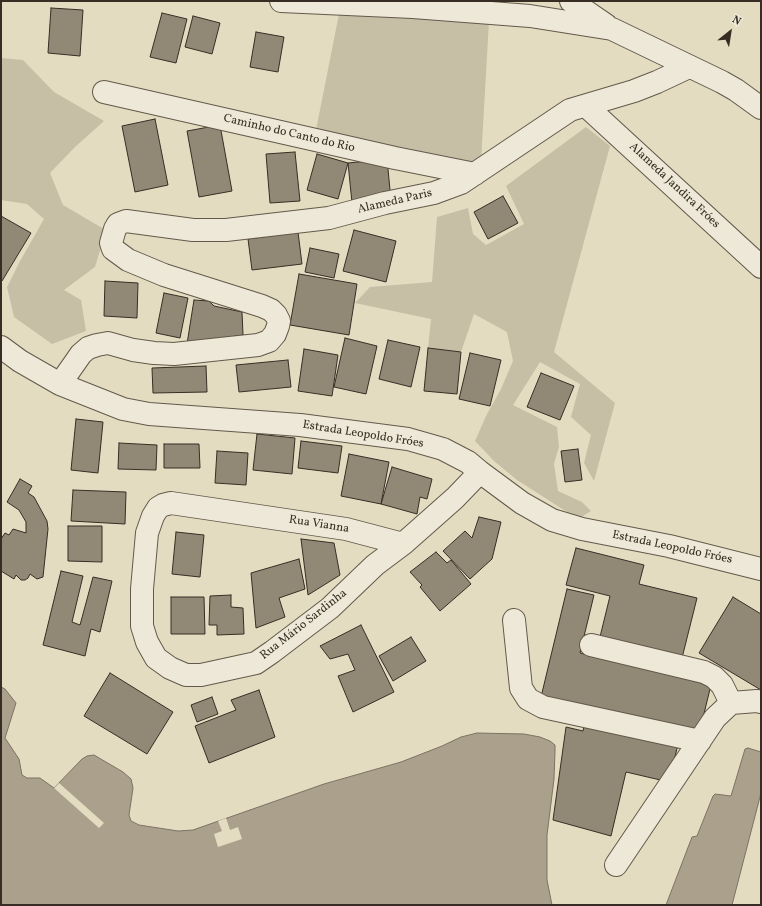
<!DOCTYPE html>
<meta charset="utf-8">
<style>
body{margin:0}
#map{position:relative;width:762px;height:906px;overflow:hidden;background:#e4dcc1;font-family:Vollkorn,serif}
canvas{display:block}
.frame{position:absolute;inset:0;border:2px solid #382d24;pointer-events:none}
.north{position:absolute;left:710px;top:12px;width:40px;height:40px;-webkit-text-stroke:3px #ede8d7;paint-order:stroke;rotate:30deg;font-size:11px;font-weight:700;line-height:16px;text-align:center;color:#382d24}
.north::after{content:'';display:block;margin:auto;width:14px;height:18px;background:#382d24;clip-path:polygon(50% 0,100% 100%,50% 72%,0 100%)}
</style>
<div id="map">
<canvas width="762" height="906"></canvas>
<div class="frame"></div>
<div class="north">N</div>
</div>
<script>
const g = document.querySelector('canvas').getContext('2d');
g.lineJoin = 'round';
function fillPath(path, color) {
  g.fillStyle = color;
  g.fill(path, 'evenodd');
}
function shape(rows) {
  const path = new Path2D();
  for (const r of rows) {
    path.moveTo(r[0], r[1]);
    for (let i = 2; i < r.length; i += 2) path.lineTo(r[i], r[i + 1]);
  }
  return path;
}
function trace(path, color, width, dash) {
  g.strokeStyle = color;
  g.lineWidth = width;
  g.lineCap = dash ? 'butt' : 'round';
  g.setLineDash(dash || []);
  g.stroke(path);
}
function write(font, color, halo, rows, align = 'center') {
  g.font = font + ' Vollkorn,serif';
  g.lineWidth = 3;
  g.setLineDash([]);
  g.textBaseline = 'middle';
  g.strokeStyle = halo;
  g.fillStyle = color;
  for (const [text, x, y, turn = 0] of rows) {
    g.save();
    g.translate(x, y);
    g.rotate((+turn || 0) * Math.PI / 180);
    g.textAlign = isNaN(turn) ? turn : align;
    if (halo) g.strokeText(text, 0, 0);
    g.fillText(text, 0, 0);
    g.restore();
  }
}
fillPath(shape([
 [339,14,489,21,481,161,469,168,316,130],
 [1,58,23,60,54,92,104,121,75,147,50,173,63,205,104,229,101,247,95,267,64,290,81,300,86,331,52,344,14,317,7,287,19,263,44,219,27,204,1,200],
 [586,127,610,146,554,352,615,403,594,481,584,463,591,435,571,417,580,384,540,362,513,405,557,427,559,447,554,464,558,491,582,502,591,511,578,519,517,480,494,461,475,441,486,416,501,389,513,361,507,332,474,314,461,352,428,348,431,319,355,303,370,287,432,282,437,217,468,208,473,234,486,245,524,224,506,186]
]), '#c7bea6');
const water = shape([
 [1,687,5,689,16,703,5,738,19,759,22,775,27,778,40,778,54,788,82,759,87,756,94,755,123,772,131,779,133,788,129,815,131,821,139,825,178,831,193,830,324,784,401,762,442,746,461,737,477,733,524,734,540,737,550,741,555,745,555,751,554,779,547,835,547,880,552,905,1,905,1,687],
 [748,748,761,752,761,793,732,905,666,905,692,837,697,836,713,796,715,794,731,796,745,749,748,748]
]);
fillPath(water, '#aaa08c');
trace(water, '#7c7262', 1);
fillPath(shape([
 [59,783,104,823,99,828,54,788],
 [226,818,230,830,238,827,242,839,218,847,214,834,222,831,218,821]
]), '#e4dcc1');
const building = shape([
 [51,8,83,10,80,56,48,53,51,8],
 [162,13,187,19,176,63,150,57,162,13],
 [193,16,220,23,212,54,185,47,193,16],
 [256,32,284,37,278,72,250,67,256,32],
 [155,119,168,185,135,192,122,126,155,119],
 [220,125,232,191,199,197,187,131,220,125],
 [295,152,300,201,270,203,266,154,295,152],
 [317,154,348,163,338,199,307,190,317,154],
 [387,159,391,200,352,203,348,163,387,159],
 [503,196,518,223,488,239,474,212,503,196],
 [1,216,31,233,2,281,1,280,1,216],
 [354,230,396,241,386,282,343,271,354,230],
 [298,232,302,264,252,270,248,239,298,232],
 [310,248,339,254,334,278,305,272,310,248],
 [299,274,357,284,349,335,290,325,299,274],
 [105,281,138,283,137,318,104,316,105,281],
 [164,293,188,298,180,338,156,333,164,293],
 [194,300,209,301,214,306,242,312,243,335,187,344,194,300],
 [345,338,377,346,366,394,334,387,345,338],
 [388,340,420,347,411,387,379,379,388,340],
 [428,348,461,352,457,394,424,391,428,348],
 [304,349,338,355,332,396,298,391,304,349],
 [470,353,501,360,490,406,459,399,470,353],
 [288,360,291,387,239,392,236,365,288,360],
 [206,366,207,392,153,393,152,368,206,366],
 [541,373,574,386,560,420,527,407,541,373],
 [76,419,103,422,98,473,71,470,76,419],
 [257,434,295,438,292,474,253,470,257,434],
 [301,441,342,446,338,473,298,468,301,441],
 [119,443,157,445,156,470,118,469,119,443],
 [164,444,199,444,200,468,164,468,164,444],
 [578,449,582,480,565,482,561,451,578,449],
 [217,451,248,453,246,485,215,483,217,451],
 [349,454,389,462,381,504,341,496,349,454],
 [392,467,432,479,427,499,420,497,417,514,381,504,392,467],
 [20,479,32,486,28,493,34,497,47,521,48,529,43,577,37,579,30,574,28,578,25,580,21,580,16,575,14,579,1,571,1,539,5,533,9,535,13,529,26,533,26,522,19,510,7,502,20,479],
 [73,490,126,492,125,524,71,521,73,490],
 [479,517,501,522,492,559,470,579,443,551,465,531,472,538,479,517],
 [68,526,102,526,102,562,68,561,68,526],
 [176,532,204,535,200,577,172,574,176,532],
 [301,539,334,543,340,575,308,595,301,539],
 [576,548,644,565,639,584,697,598,681,662,599,641,610,596,566,585,576,548],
 [436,552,447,563,451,560,471,584,440,611,420,587,422,585,410,572,436,552],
 [299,559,305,589,279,598,285,617,256,628,251,573,299,559],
 [61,571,83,576,72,622,80,625,93,577,112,581,100,632,91,629,85,656,43,645,61,571],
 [567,589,594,595,580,653,711,685,699,734,541,697,567,589],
 [231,595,231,607,243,608,244,634,217,635,217,625,209,625,210,596,231,595],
 [171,597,204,597,205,634,171,634,171,597],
 [733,597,761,614,761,690,699,653,733,597],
 [361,625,394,692,353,712,338,676,355,670,348,654,330,659,320,646,361,625],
 [411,637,426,661,393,681,379,656,411,637],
 [110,673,173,712,147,754,84,716,110,673],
 [259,690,275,737,209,763,195,726,236,710,231,700,259,690],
 [212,697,218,714,197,722,191,705,212,697],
 [585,722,679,740,669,782,626,772,611,836,553,820,566,727,583,731,585,722]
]);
fillPath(building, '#918876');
trace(building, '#382d24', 1);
const minor = shape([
 [281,1,413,7,530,16,612,29,722,82,736,90,761,108],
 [571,1,606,25],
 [104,92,395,158,475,174],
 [586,106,761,267],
 [1,347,20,361,60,384,123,409,149,414,300,425,408,439,443,449,468,462,480,472,522,503,552,520,582,529,669,546,761,569],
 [60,384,81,354,88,348,97,345,108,343,133,350,154,353,174,354,258,345,269,341,275,334,278,326,279,321,276,315,271,310,262,306,164,275,128,260,113,249,111,243,115,229,118,224,126,221,193,230,226,230,329,218,385,203,434,193,461,183,570,110,634,91,657,82,689,67],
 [403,544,375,565,330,608,272,652,256,663,201,675,186,675,170,668,156,658,147,642,142,626,142,589,147,533,153,516,158,508,163,505,171,503,346,529,403,544,455,498,480,472],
 [514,620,521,688,528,699,543,707,700,741],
 [591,645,704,672,714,677,722,685,731,703],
 [616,865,715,718,731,703,757,701,761,702]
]);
trace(minor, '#63594b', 24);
trace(minor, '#ede8d7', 22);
write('12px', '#382d24', '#ede8d7', [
 ["Caminho do Canto do Rio",289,134,13],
 ["Alameda Jandira Fróes",674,186,43],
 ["Alameda Paris",395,202,-13],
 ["Estrada Leopoldo Fróes",363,435,9],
 ["Rua Vianna",319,525,9],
 ["Estrada Leopoldo Fróes",672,548,12],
 ["Rua Mário Sardinha",304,625,-38]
]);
</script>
